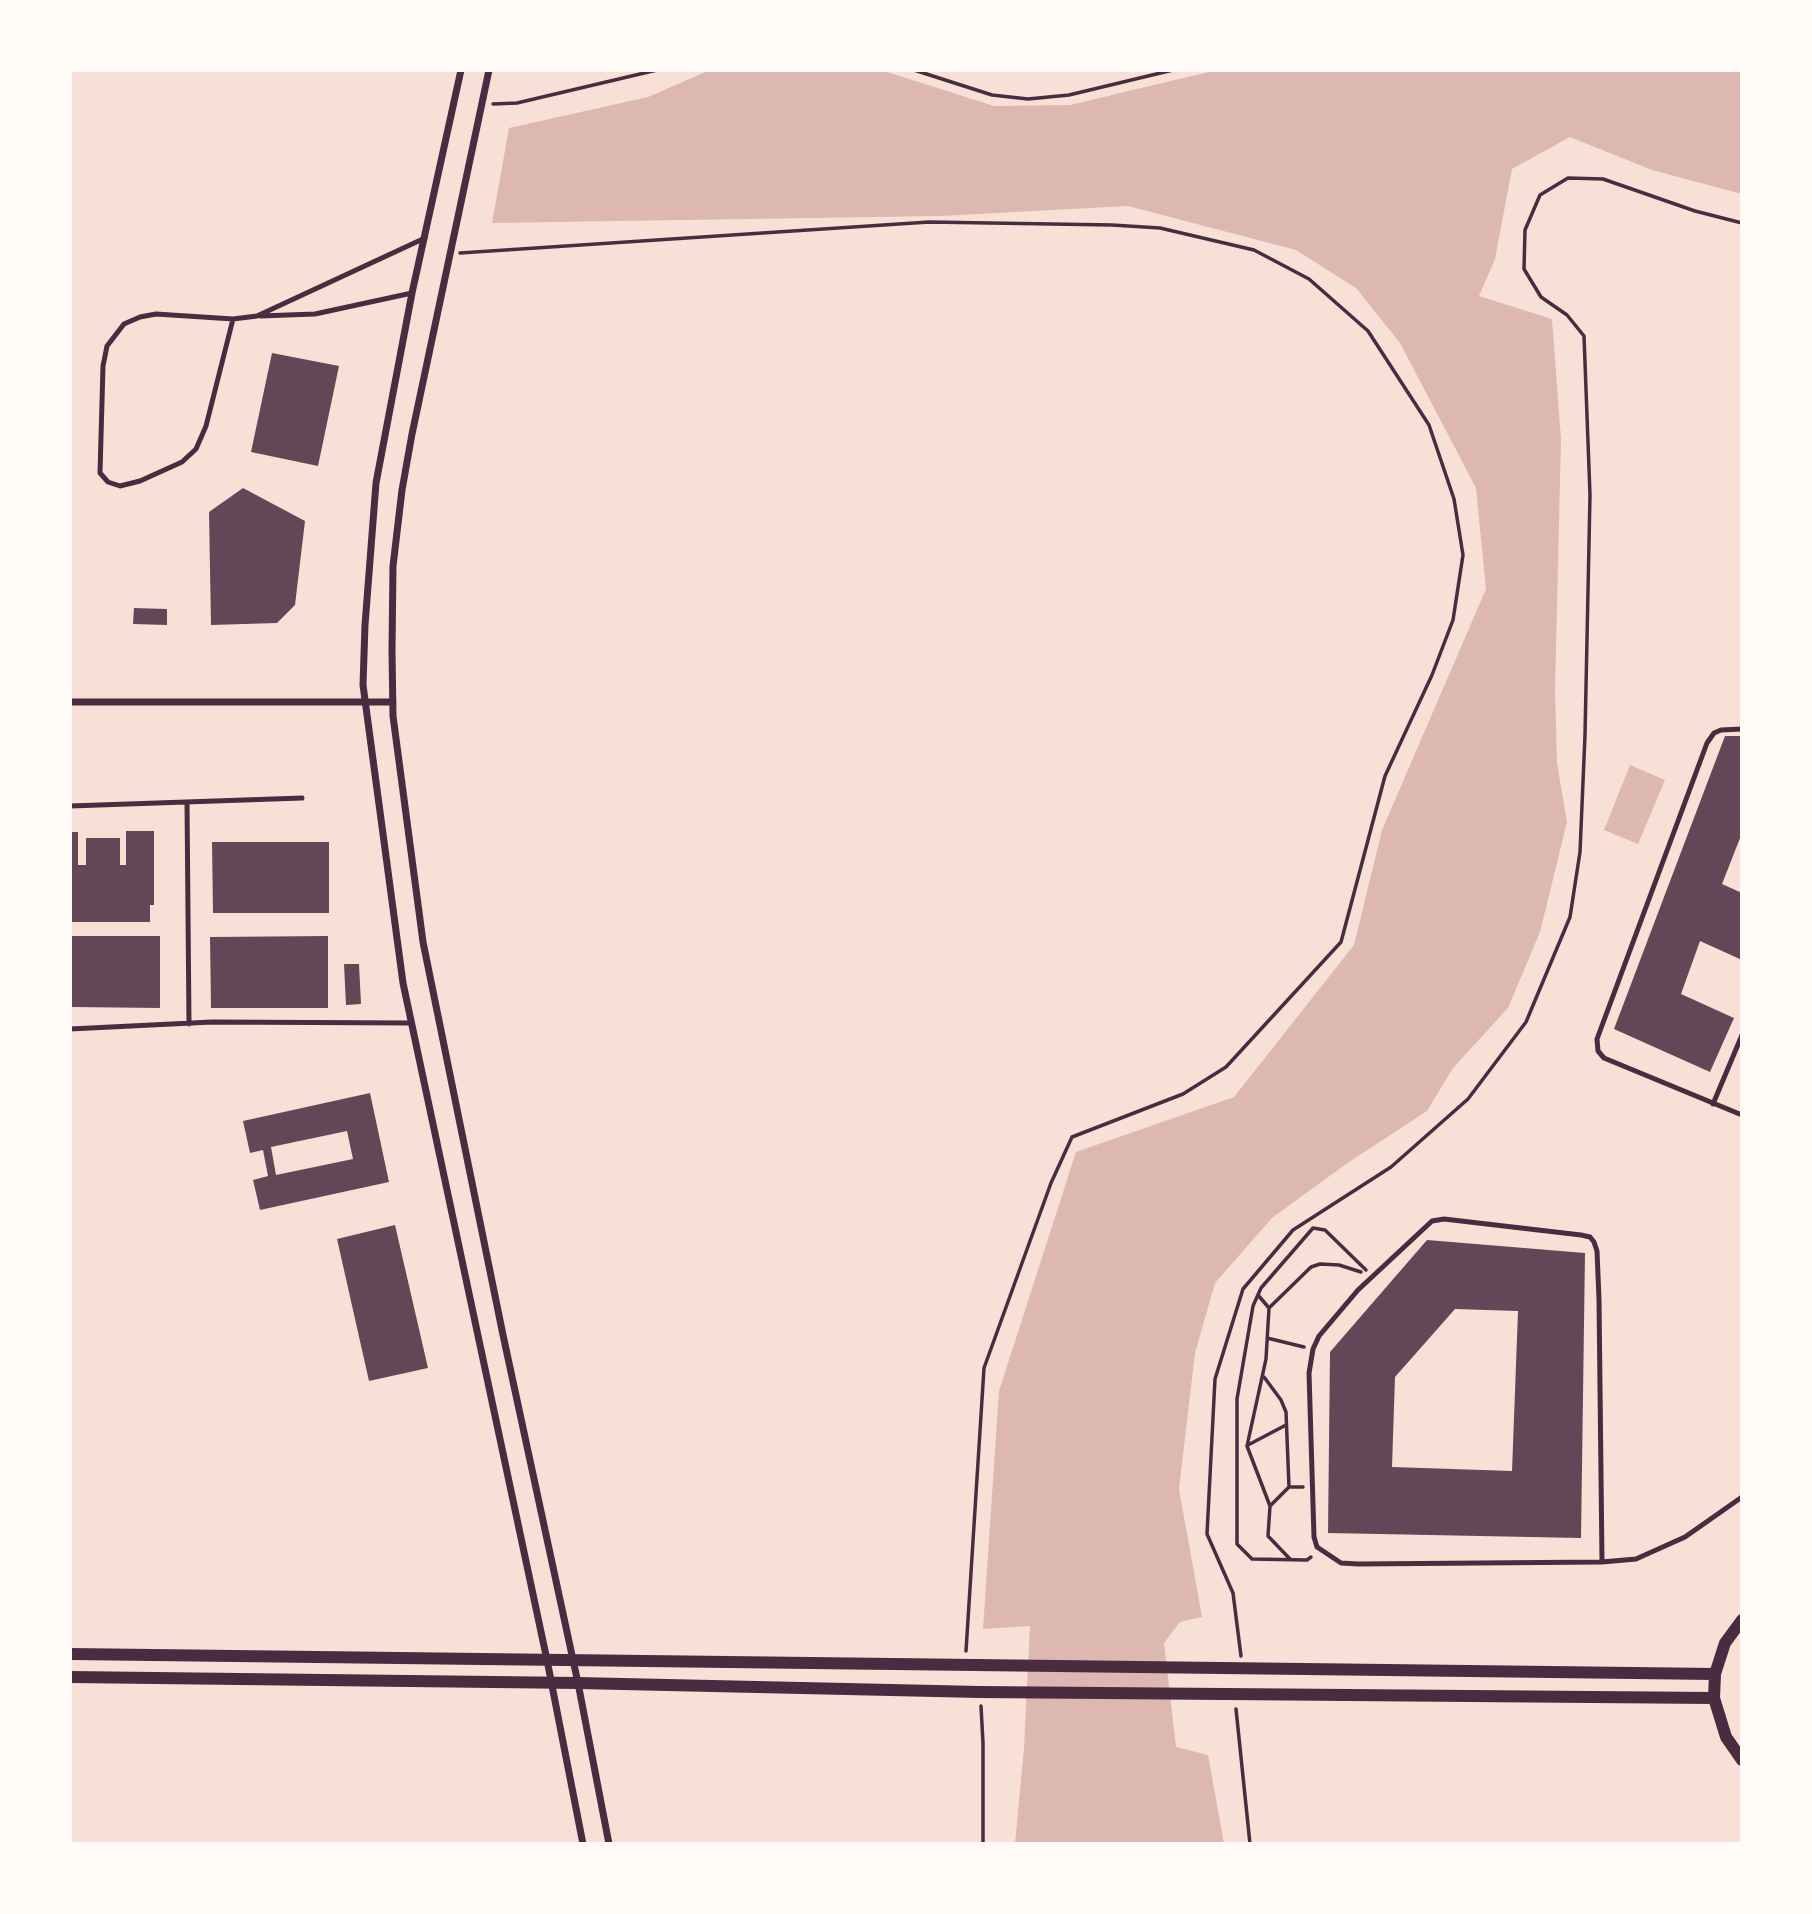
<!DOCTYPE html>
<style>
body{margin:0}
#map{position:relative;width:1812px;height:1914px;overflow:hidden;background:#f7e1d7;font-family:"Source Sans 3",sans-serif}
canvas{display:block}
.frame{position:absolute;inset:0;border:72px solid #fffaf5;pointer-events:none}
</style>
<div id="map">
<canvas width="1812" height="1914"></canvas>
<div class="frame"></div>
</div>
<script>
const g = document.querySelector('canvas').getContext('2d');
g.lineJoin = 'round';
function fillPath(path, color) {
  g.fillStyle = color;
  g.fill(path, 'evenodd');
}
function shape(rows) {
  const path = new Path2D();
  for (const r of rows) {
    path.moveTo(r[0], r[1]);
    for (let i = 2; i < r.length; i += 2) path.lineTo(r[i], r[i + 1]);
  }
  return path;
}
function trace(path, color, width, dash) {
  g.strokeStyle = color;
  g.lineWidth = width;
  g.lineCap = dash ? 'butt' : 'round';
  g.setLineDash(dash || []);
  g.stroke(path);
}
fillPath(shape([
 [710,70,881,70,994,106,1070,105,1217,70,1742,70,1742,194,1652,170,1570,137,1512,169,1495,259,1479,296,1552,319,1561,439,1555,689,1557,763,1567,822,1540,932,1508,1008,1453,1068,1427,1111,1346,1164,1272,1218,1215,1283,1195,1353,1179,1489,1202,1617,1180,1622,1164,1643,1176,1747,1208,1755,1224,1844,1015,1844,1024,1748,1030,1626,983,1629,999,1391,1076,1152,1234,1097,1354,945,1382,830,1486,589,1476,488,1400,343,1356,288,1296,250,1128,206,940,216,492,223,509,128,648,97],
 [1630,765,1665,780,1638,844,1604,830]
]), '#dcb8b0');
fillPath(shape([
 [272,353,339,366,318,466,251,452],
 [243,488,305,521,295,605,277,623,211,625,209,512],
 [134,608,167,609,167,625,133,624],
 [1725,736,1742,736,1742,833,1722,884,1742,893,1742,960,1700,941,1681,994,1734,1018,1710,1072,1614,1029],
 [126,831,154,831,154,905,150,905,150,922,70,922,70,832,78,832,78,865,86,865,86,838,120,838,120,865,126,865],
 [212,842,329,842,329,913,213,913],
 [70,936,160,936,160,1008,70,1007],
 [328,936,328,1008,211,1008,210,937],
 [344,964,359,964,361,1004,346,1005],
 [370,1093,389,1182,260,1210,253,1180,268,1176,263,1150,250,1153,243,1121],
 [347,1131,353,1159,276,1175,271,1147],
 [395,1225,428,1368,369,1381,337,1239],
 [1427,1240,1585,1253,1581,1538,1328,1533,1330,1352],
 [1455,1309,1518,1311,1512,1471,1392,1467,1395,1377]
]), '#644757');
trace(shape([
 [914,70,992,95,1028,99,1069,95,1173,70],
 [493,104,517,103,657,70],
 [460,253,929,222,1112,225,1160,228,1254,250,1309,279,1368,331,1429,425,1454,499,1463,555,1453,620,1432,675,1385,776,1341,942,1226,1067,1183,1094,1072,1137,1051,1183,984,1368,966,1651],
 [1258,1295,1269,1308],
 [1267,1338,1304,1347],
 [1264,1377,1281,1400,1286,1412,1289,1487],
 [1248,1445,1286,1425],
 [1270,1506,1289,1487,1303,1487],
 [1311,1557,1307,1560,1252,1559,1237,1544,1237,1399,1253,1306,1261,1288,1313,1228,1325,1230,1366,1270],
 [1290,1559,1268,1536,1270,1506,1247,1446,1266,1359,1269,1308,1311,1267,1320,1264,1339,1265,1361,1272],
 [1241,1656,1233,1593,1207,1534,1215,1379,1243,1289,1293,1230,1391,1167,1468,1099,1526,1022,1570,917,1580,852,1585,735,1590,495,1584,336,1567,315,1541,297,1524,269,1525,230,1540,195,1568,178,1603,179,1695,211,1742,223],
 [981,1706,983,1743,983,1844],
 [1236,1709,1250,1844]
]), '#4a2c40', 3.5);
trace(shape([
 [260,316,315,314,412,293],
 [233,319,206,426,196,449,182,462,140,481,120,486,108,482,100,473,103,366,107,346,124,324,140,317,156,314,233,319,257,316,425,238],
 [1742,729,1721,730,1714,733,1707,743,1597,1039,1598,1051,1604,1058,1742,1115],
 [187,802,189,1024],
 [70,806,302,798],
 [70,1029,212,1022,411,1023],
 [1713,1104,1742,1035],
 [1602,1562,1599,1299,1597,1251,1594,1242,1590,1237,1581,1235,1444,1219,1432,1221,1358,1290,1319,1336,1313,1349,1309,1373,1314,1537,1317,1547,1341,1563,1358,1564,1602,1562,1636,1559,1685,1537,1742,1497]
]), '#4a2c40', 5);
trace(shape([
 [461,70,412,293,376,483,365,625,363,685,403,983,547,1660,583,1844],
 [489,70,412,434,402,490,393,566,392,651,393,716,423,942,503,1335,578,1683,609,1844],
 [70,702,393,702]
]), '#4a2c40', 7);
trace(shape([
 [1742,1620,1725,1643,1715,1674,1714,1698,1726,1737,1742,1760],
 [70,1654,1715,1674],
 [70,1677,578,1683,980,1692,1714,1698]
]), '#4a2c40', 12);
</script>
